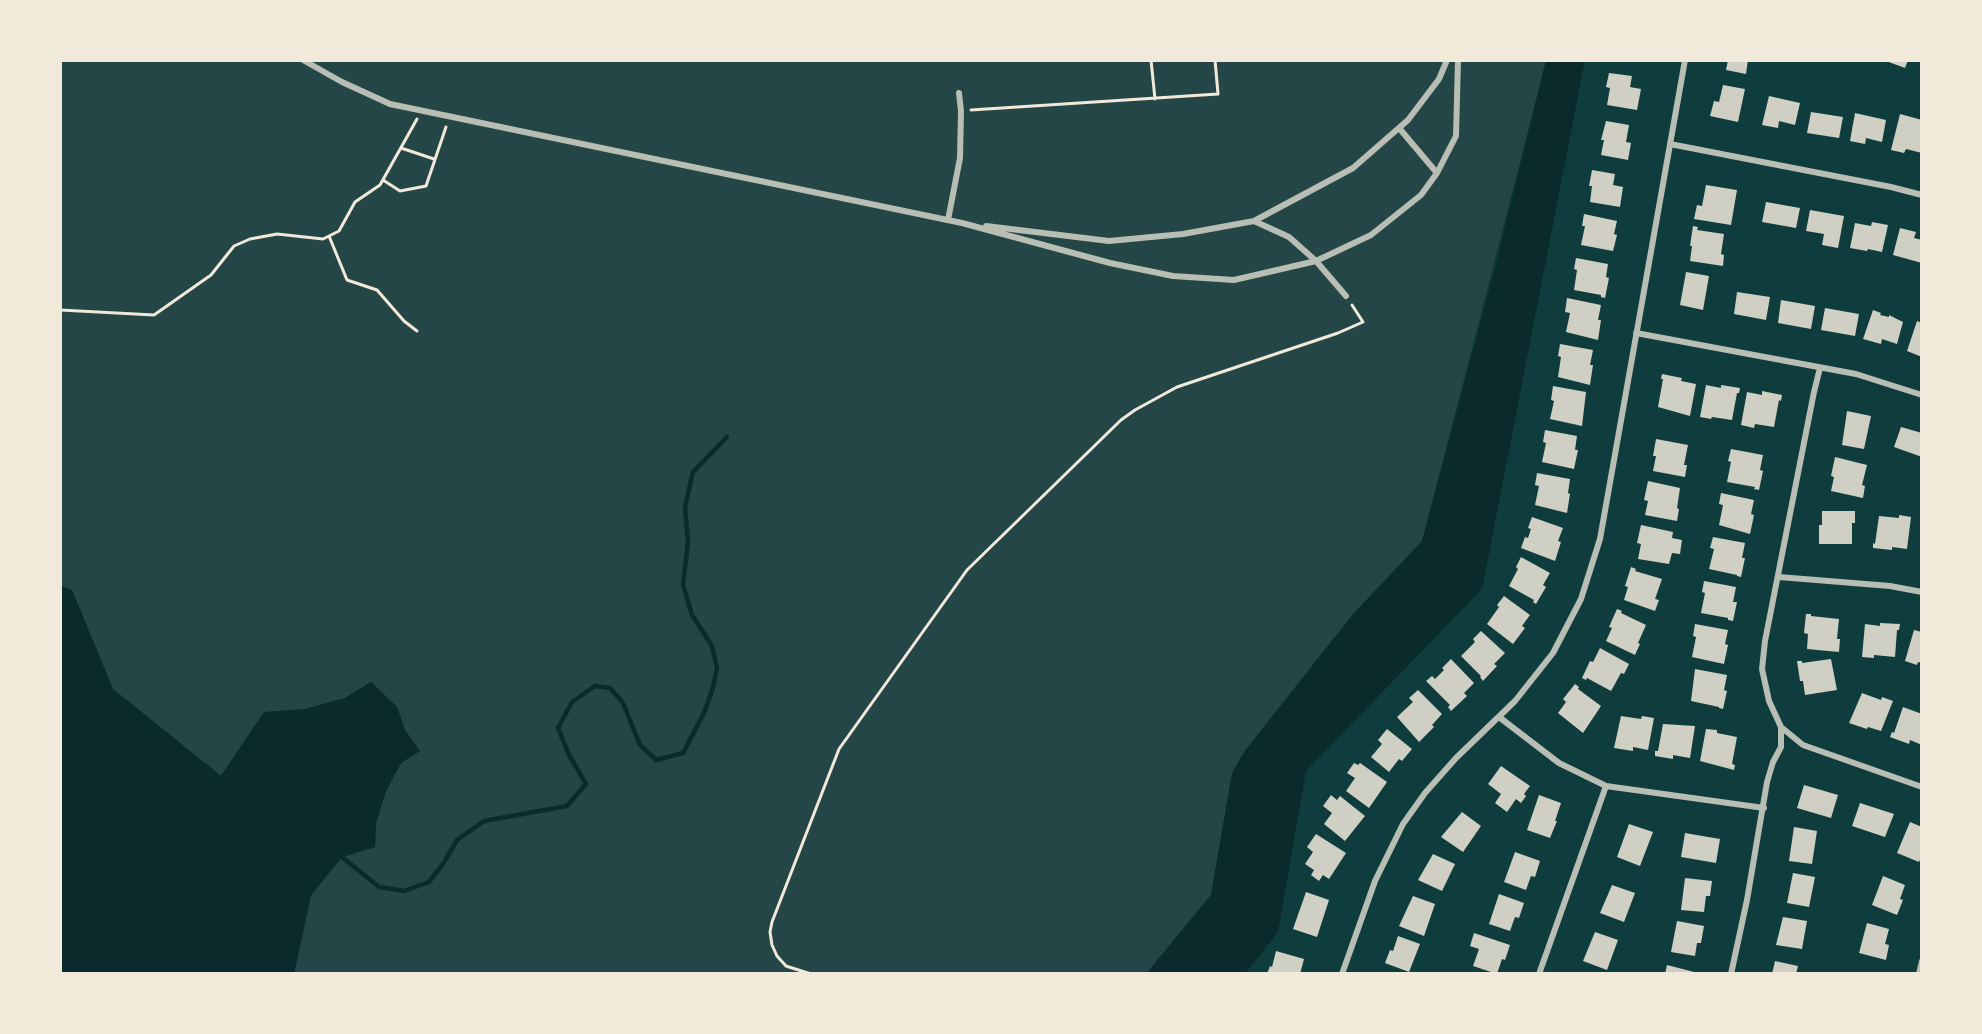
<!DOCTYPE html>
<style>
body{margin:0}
#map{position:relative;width:1982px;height:1034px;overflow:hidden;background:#0f3d3e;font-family:"Open Sans",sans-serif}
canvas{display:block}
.frame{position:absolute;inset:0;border:62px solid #f1e9da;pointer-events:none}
</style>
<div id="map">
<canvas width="1982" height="1034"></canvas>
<div class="frame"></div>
</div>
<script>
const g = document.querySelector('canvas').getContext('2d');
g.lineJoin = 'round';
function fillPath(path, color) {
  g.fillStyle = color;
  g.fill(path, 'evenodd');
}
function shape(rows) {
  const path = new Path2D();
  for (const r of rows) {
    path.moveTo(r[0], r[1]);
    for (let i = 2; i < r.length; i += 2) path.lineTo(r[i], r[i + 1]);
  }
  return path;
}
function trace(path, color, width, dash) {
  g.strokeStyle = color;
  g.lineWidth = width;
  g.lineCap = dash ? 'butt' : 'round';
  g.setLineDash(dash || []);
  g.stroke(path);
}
fillPath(shape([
 [60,60,1542,60,1546,61,1422,541,1333,639,1244,752,1232,774,1211,895,1146,974,294,974,311,896,342,857,375,847,376,823,386,791,401,763,419,751,405,730,397,707,371,682,345,698,305,709,264,712,221,776,113,689,72,590,60,586]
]), '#244646');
fillPath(shape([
 [1546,60,1585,60,1482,589,1306,771,1278,932,1245,974,1146,974,1211,895,1232,773,1244,752,1354,613,1422,541,1496,263],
 [60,586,72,590,113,689,221,776,264,712,305,709,345,698,371,682,397,707,405,730,420,751,401,763,386,791,376,823,375,847,342,857,311,895,294,974,60,974]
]), '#0a2a2b');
trace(shape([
 [342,857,379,887,404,891,429,882,443,864,457,840,484,821,567,806,586,784,569,755,558,728,572,702,595,686,610,688,623,703,640,745,656,760,683,753,704,713,713,688,717,668,712,646,692,615,683,585,688,542,685,507,693,472,727,437]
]), '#0a2a2b', 4.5);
fillPath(shape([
 [1728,60,1748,60,1746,74,1726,70],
 [1908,60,1905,68,1886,61,1886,60],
 [1609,73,1632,76,1630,87,1641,89,1637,110,1607,105,1610,88,1606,87],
 [1723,85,1745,89,1738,122,1710,116,1714,101,1719,102],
 [1769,96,1800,103,1795,125,1779,121,1778,128,1762,125],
 [1811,112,1843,117,1839,138,1807,133],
 [1855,113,1886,120,1882,142,1866,138,1865,144,1850,141],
 [1900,114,1922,120,1922,153,1906,149,1904,153,1891,150],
 [1606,121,1629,125,1626,142,1631,143,1628,160,1601,155,1604,140,1601,140],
 [1592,170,1615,174,1613,185,1623,187,1620,207,1590,202,1592,186,1589,186],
 [1706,185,1737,190,1731,225,1694,219,1697,205,1702,206],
 [1766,202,1800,208,1796,228,1762,222],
 [1810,210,1844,216,1838,248,1822,245,1824,234,1806,231],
 [1584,214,1617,221,1614,234,1617,235,1613,251,1581,245,1585,226,1582,226],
 [1872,222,1888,225,1882,252,1868,249,1867,251,1850,248,1855,223,1871,226],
 [1693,226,1698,227,1697,230,1724,234,1721,254,1724,255,1723,266,1690,261,1692,246,1690,246],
 [1900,228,1916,232,1914,238,1922,240,1922,263,1893,255],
 [1576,258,1608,264,1606,277,1609,278,1605,298,1601,297,1601,295,1574,290,1577,270,1574,269],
 [1686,272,1709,276,1703,310,1680,305],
 [1737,292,1770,297,1766,320,1734,314],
 [1567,298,1601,305,1598,320,1601,320,1598,340,1566,332,1570,313,1565,312],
 [1781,300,1815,306,1811,329,1778,323],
 [1825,308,1859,314,1855,336,1821,330],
 [1873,310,1881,313,1880,315,1889,317,1889,315,1903,322,1897,344,1882,339,1881,344,1863,339],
 [1917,321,1922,323,1922,357,1907,351],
 [1560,344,1593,350,1590,365,1593,365,1590,385,1558,377,1561,357,1558,356],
 [1662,374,1682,378,1681,381,1696,384,1690,416,1658,407,1663,379,1661,379],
 [1706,385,1721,388,1721,385,1740,388,1739,393,1737,393,1732,420,1712,417,1711,419,1700,417],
 [1553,386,1586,392,1582,426,1550,419,1554,401,1551,400],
 [1762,391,1782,395,1781,401,1779,400,1774,427,1755,424,1754,428,1741,425,1747,392,1762,395],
 [1847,411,1871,416,1864,449,1842,445],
 [1901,427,1922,433,1922,457,1894,447],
 [1545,430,1577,436,1575,450,1578,450,1574,469,1542,462,1546,443,1543,442],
 [1656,439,1688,445,1684,465,1687,465,1685,477,1653,471,1656,456,1653,456],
 [1731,449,1763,455,1760,470,1763,471,1759,490,1754,489,1755,487,1727,482,1731,462,1728,461],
 [1835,457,1867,465,1862,485,1865,486,1863,498,1831,491,1834,477,1831,476],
 [1537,473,1570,479,1568,493,1570,494,1567,513,1535,505,1539,486,1535,485],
 [1648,481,1680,488,1677,508,1679,509,1677,521,1645,515,1648,501,1644,500],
 [1721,493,1754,500,1751,514,1754,515,1750,534,1719,525,1723,505,1719,504],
 [1822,511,1855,511,1855,523,1852,523,1852,544,1819,544,1819,525,1822,525],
 [1899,515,1911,517,1907,549,1892,547,1892,550,1873,548,1873,543,1875,544,1879,516,1899,518],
 [1532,517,1563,528,1558,541,1561,542,1555,561,1521,548,1525,537,1528,538,1531,529,1528,528],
 [1641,525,1673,532,1672,538,1682,540,1680,554,1672,553,1669,564,1638,559,1641,544,1637,543],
 [1713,537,1745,543,1742,558,1745,558,1741,577,1737,576,1737,575,1709,569,1714,549,1710,548],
 [1521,557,1550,573,1543,585,1546,587,1536,604,1533,602,1534,600,1509,586,1518,569,1516,567],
 [1631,567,1636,569,1635,571,1662,579,1655,599,1659,600,1655,611,1624,600,1628,587,1625,586],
 [1704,581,1736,587,1733,602,1737,602,1733,621,1728,620,1728,618,1701,613,1705,593,1702,592],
 [1504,596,1530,615,1522,626,1525,628,1513,644,1487,624,1499,607,1497,605],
 [1617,609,1622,611,1621,613,1646,625,1638,643,1640,644,1635,655,1606,641,1612,628,1609,627],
 [1806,614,1811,614,1811,616,1839,619,1837,639,1840,639,1839,652,1807,649,1808,634,1804,633],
 [1880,623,1900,624,1899,630,1897,630,1895,657,1874,655,1874,658,1862,657,1865,624,1880,626],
 [1695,624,1728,630,1725,644,1728,645,1724,664,1692,657,1696,637,1693,636],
 [1914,630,1922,632,1922,663,1918,662,1917,665,1905,661],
 [1481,631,1505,653,1494,664,1497,666,1483,681,1480,677,1481,676,1461,656,1475,642,1473,639],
 [1600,648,1629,664,1624,674,1621,673,1611,691,1587,678,1586,680,1582,678,1590,661,1593,662],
 [1451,659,1474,683,1464,693,1467,696,1451,711,1448,707,1450,705,1426,681,1432,676,1435,679,1444,670,1442,668],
 [1831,659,1837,690,1805,695,1803,681,1800,681,1797,661,1802,661,1802,663],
 [1695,669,1727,675,1724,690,1727,691,1723,709,1719,708,1719,707,1691,701],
 [1575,684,1579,687,1578,689,1601,706,1583,733,1558,713,1566,702,1563,699],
 [1418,690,1442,714,1432,725,1434,727,1419,742,1397,717,1413,702,1409,698],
 [1862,693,1881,700,1882,697,1893,701,1881,731,1868,727,1867,729,1849,723],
 [1903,707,1922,714,1922,745,1910,740,1909,744,1890,737,1892,732,1894,733],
 [1621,716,1641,719,1642,716,1654,718,1648,750,1633,747,1633,751,1614,748],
 [1663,724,1695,726,1690,758,1673,755,1673,759,1655,756,1655,751,1658,751],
 [1387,729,1412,749,1402,761,1399,759,1389,772,1371,757,1382,744,1378,740],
 [1706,729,1717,730,1717,733,1737,737,1732,764,1735,765,1734,770,1700,761],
 [1354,763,1358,765,1360,763,1387,782,1369,808,1346,791,1355,778,1347,773],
 [1501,766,1530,786,1524,794,1526,796,1521,803,1516,799,1507,812,1495,803,1501,794,1488,784],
 [1804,785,1838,795,1831,818,1797,808],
 [1331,795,1337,800,1340,796,1365,816,1345,841,1324,824,1332,813,1323,806],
 [1539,795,1561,803,1555,821,1557,821,1550,838,1527,830],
 [1860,803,1894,814,1885,837,1852,826],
 [1462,812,1481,826,1463,852,1441,837],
 [1910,822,1922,827,1922,855,1919,862,1897,853],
 [1629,824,1653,832,1640,866,1617,857],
 [1794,827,1817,831,1812,864,1789,861],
 [1685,833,1720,839,1716,863,1681,857],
 [1316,834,1346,853,1329,879,1323,875,1319,881,1311,875,1314,870,1305,864,1313,852,1307,847],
 [1515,852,1540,861,1535,877,1531,876,1526,890,1504,882],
 [1433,854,1455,864,1442,891,1418,880],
 [1793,873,1815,877,1809,907,1787,903],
 [1883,876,1905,885,1900,899,1903,900,1897,915,1872,905],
 [1685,878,1712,881,1710,896,1706,896,1704,912,1681,910],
 [1612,885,1635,893,1624,922,1600,913],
 [1306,892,1329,900,1317,937,1293,929],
 [1499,894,1524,903,1519,918,1515,917,1510,931,1489,924],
 [1413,896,1435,904,1424,936,1399,926],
 [1783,917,1807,921,1802,949,1776,945],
 [1677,921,1704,926,1701,943,1697,943,1695,956,1671,952],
 [1867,923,1889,929,1885,944,1889,945,1886,960,1859,953],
 [1595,932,1618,940,1607,970,1583,961],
 [1474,933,1510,945,1505,960,1502,959,1497,974,1473,966,1479,949,1470,946],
 [1398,936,1420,944,1409,972,1385,963,1390,950,1393,951],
 [1276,951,1304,959,1300,974,1267,974,1270,966,1272,967],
 [1775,961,1798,966,1796,974,1772,974],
 [1667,965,1698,973,1698,974,1665,974]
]), '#cfcfc3');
trace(shape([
 [1151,60,1155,99],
 [971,110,1218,94,1215,60],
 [401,148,434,159],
 [383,180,400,191,426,186,446,127],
 [329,236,347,280,377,290,404,321,417,331],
 [60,310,154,315,211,275,234,246,250,239,277,234,323,239,339,231,355,202,380,185,417,119],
 [811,974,786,966,777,956,772,945,770,932,772,922,839,749,967,570,1121,420,1135,410,1177,387,1338,333,1363,322,1352,305]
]), '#f1e9da', 3);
trace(shape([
 [303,60,342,82,390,104,962,223,1110,263,1173,276,1234,280,1316,261,1371,235,1421,195,1437,173,1456,136,1458,60],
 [1399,128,1437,173],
 [1670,144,1891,187,1922,195],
 [948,220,960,158,961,111,959,93],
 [1254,221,1289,237,1316,261,1346,296],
 [986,226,1109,241,1183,234,1254,221,1353,168,1408,120,1439,79,1447,60],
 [1636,333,1856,374,1922,395],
 [1820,368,1814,392,1765,641,1762,669,1769,701,1781,727,1803,745,1922,787],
 [1779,577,1890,586,1922,592],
 [1499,717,1559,763,1606,786,1764,808],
 [1342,974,1375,881,1403,824,1425,793,1456,758,1515,701,1553,653,1581,599,1600,539,1685,60],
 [1539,974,1606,786],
 [1731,974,1747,900,1767,782,1773,762,1781,747,1781,727],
 [1919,974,1922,961]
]), '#b8beb3', 6);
</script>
